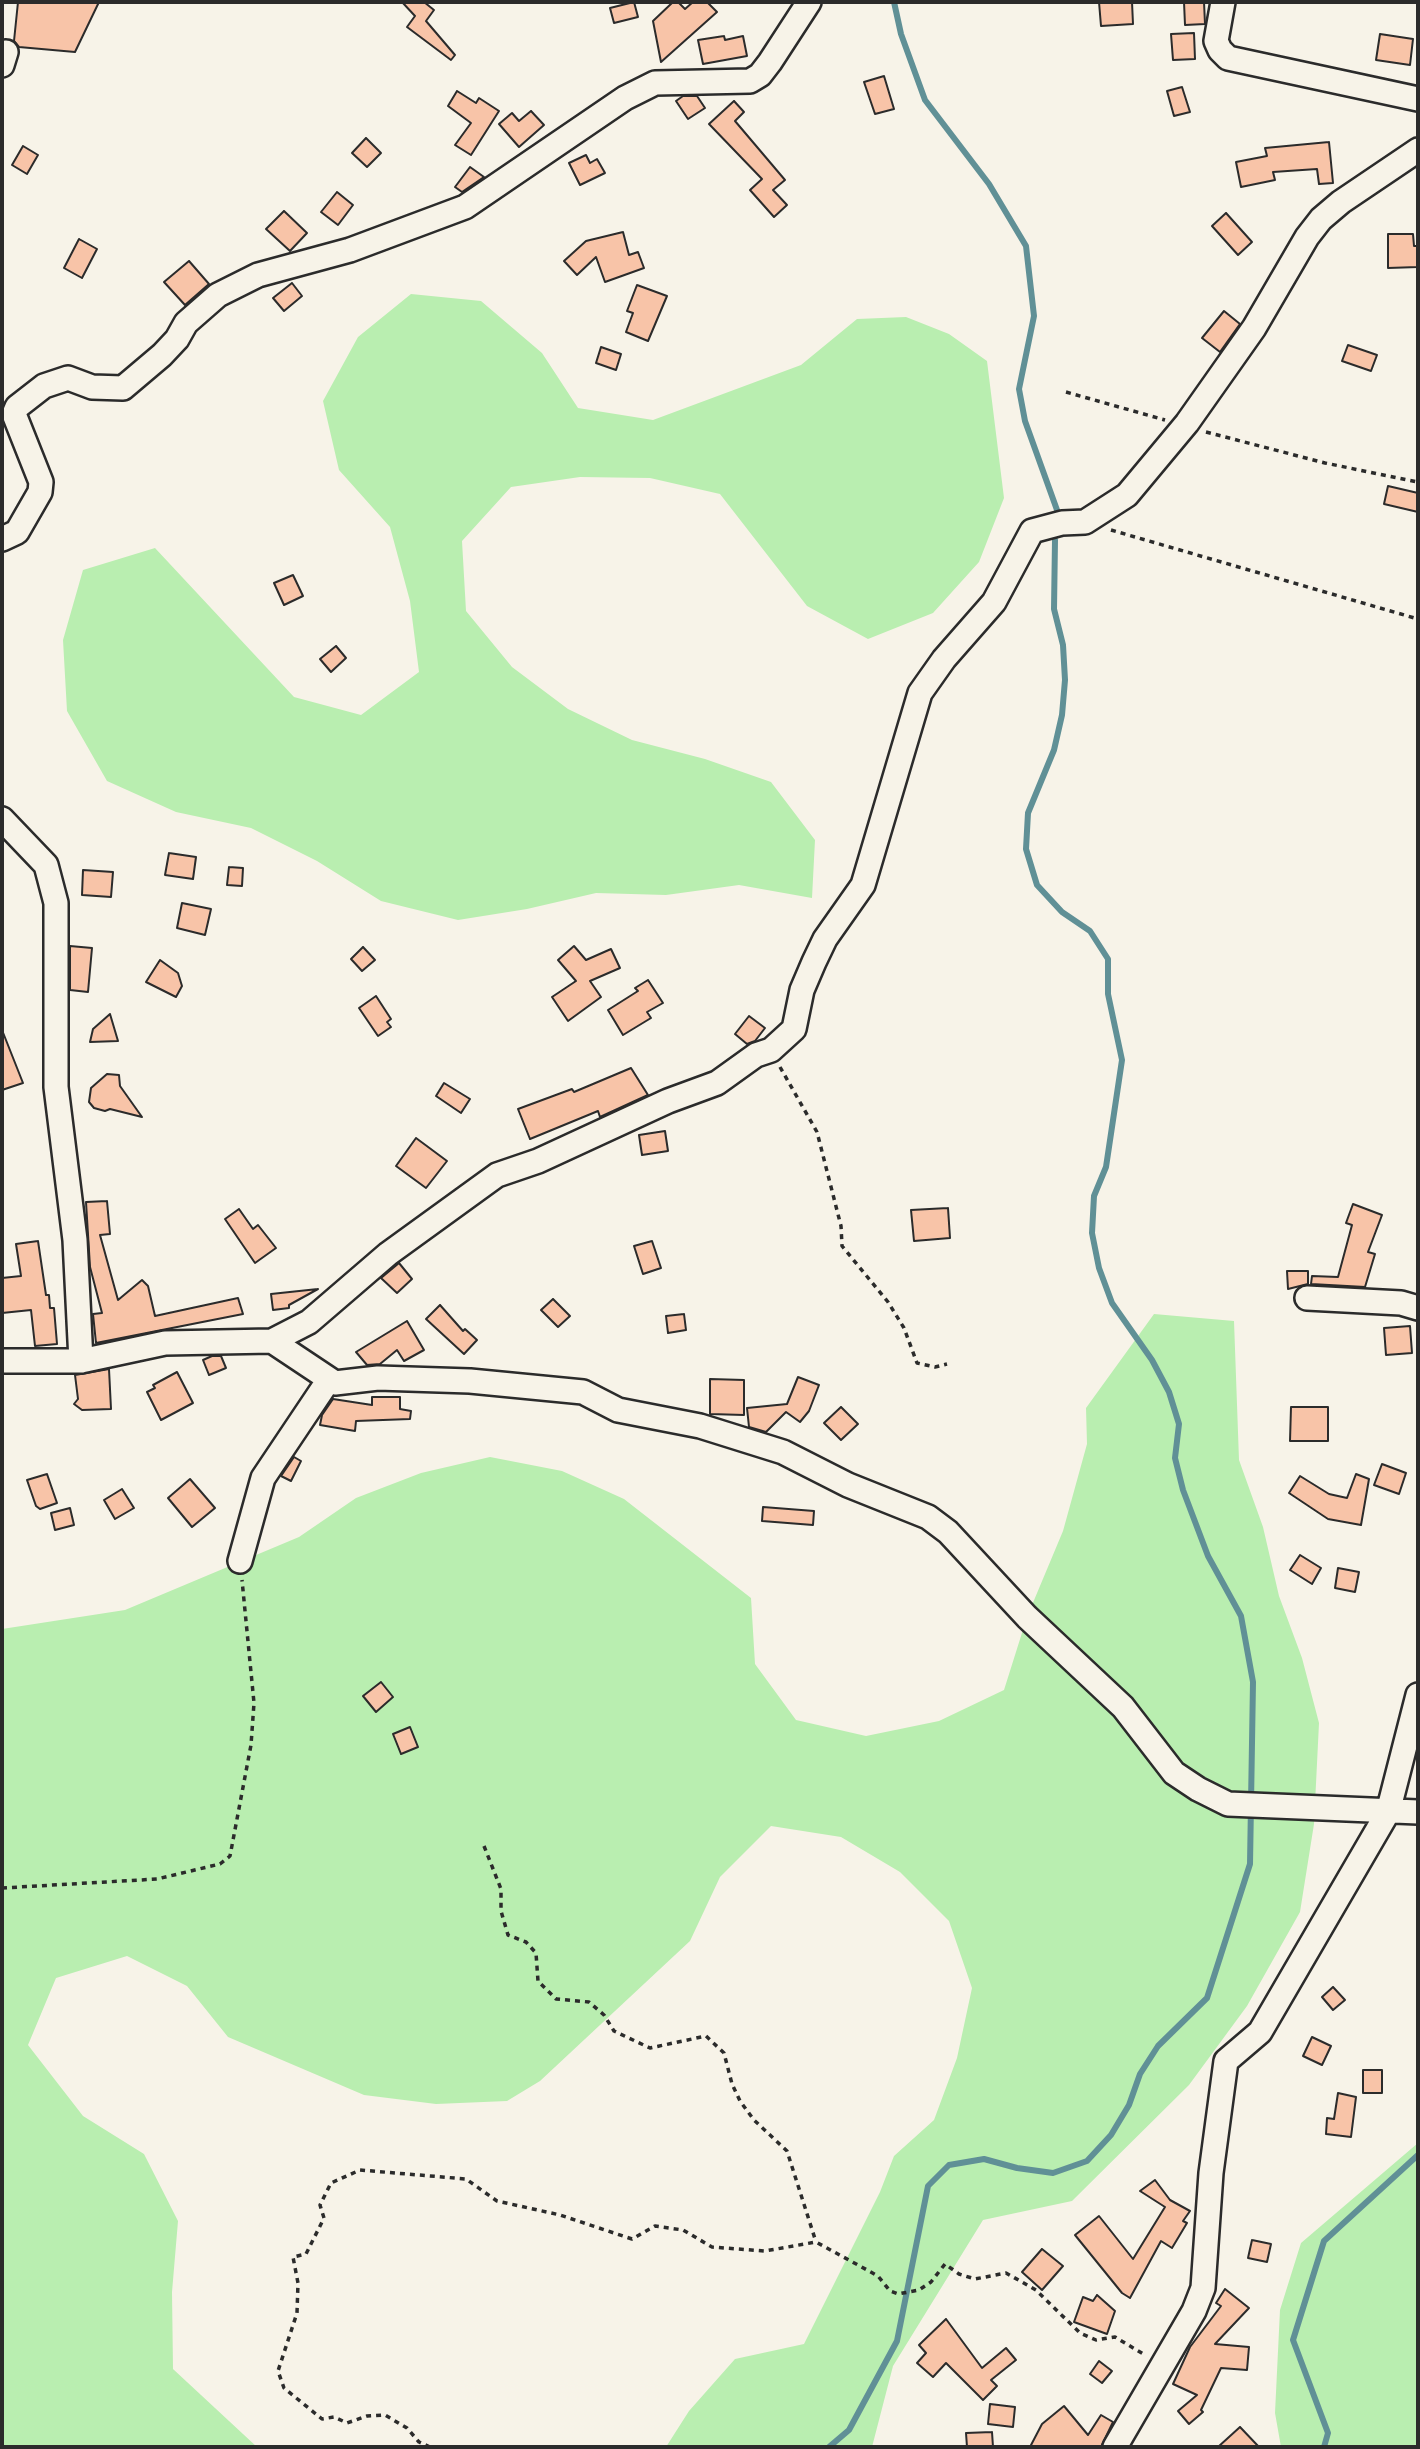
<!DOCTYPE html>
<style>
body{margin:0}
#map{position:relative;width:1420px;height:2449px;overflow:hidden;background:#f7f3e8;font-family:Sriracha,sans-serif}
canvas{display:block}
.frame{position:absolute;inset:0;border:4px solid #2b2b2b;pointer-events:none}
</style>
<div id="map">
<canvas width="1420" height="2449"></canvas>
<div class="frame"></div>
</div>
<script>
const g = document.querySelector('canvas').getContext('2d');
g.lineJoin = 'round';
function fillPath(path, color) {
  g.fillStyle = color;
  g.fill(path, 'evenodd');
}
function shape(rows) {
  const path = new Path2D();
  for (const r of rows) {
    path.moveTo(r[0], r[1]);
    for (let i = 2; i < r.length; i += 2) path.lineTo(r[i], r[i + 1]);
  }
  return path;
}
function trace(path, color, width, dash) {
  g.strokeStyle = color;
  g.lineWidth = width;
  g.lineCap = dash ? 'butt' : 'round';
  g.setLineDash(dash || []);
  g.stroke(path);
}
fillPath(shape([
 [411,294,481,301,542,353,578,408,653,420,801,365,857,319,906,317,949,334,987,361,1004,498,979,562,933,613,868,639,807,606,720,494,650,478,580,477,511,487,462,541,466,611,512,667,568,709,632,740,705,759,771,782,815,840,812,898,739,885,666,895,596,893,527,909,458,920,381,901,317,861,251,828,176,812,107,781,67,711,63,640,83,570,155,548,294,697,361,715,419,672,410,601,390,527,339,470,323,401,358,337],
 [1154,1314,1234,1321,1239,1460,1263,1527,1279,1596,1302,1658,1319,1723,1314,1824,1300,1912,1247,2006,1189,2085,1072,2201,983,2220,893,2366,872,2447,666,2447,689,2411,735,2359,804,2344,880,2192,894,2156,934,2120,957,2058,972,1988,949,1921,900,1872,841,1837,771,1826,720,1877,690,1941,540,2081,507,2101,436,2104,364,2095,228,2037,187,1986,127,1956,56,1978,28,2045,83,2116,144,2154,178,2221,172,2292,173,2369,257,2447,2,2447,2,1629,125,1610,299,1537,356,1498,421,1473,490,1457,562,1471,624,1499,751,1598,755,1664,796,1720,866,1736,939,1721,1004,1690,1027,1617,1063,1531,1087,1444,1086,1408],
 [1418,2143,1418,2447,1281,2447,1275,2413,1280,2310,1301,2243]
]), '#b9eeb0');
trace(shape([
 [894,2,901,34,925,100,989,184,1026,246,1034,316,1019,389,1025,421,1057,510],
 [829,2447,849,2430,897,2341,928,2186,949,2165,984,2159,1017,2168,1053,2173,1087,2161,1111,2135,1129,2105,1140,2074,1158,2046,1207,1998,1250,1864,1253,1682,1241,1616,1208,1556,1183,1490,1175,1458,1179,1424,1169,1392,1152,1360,1112,1303,1099,1268,1092,1233,1094,1196,1106,1167,1122,1060,1108,994,1108,959,1090,931,1062,912,1037,885,1026,849,1028,813,1054,750,1062,715,1065,680,1063,645,1054,609,1055,540],
 [1324,2447,1328,2433,1293,2340,1324,2241,1418,2155]
]), '#609096', 6);
const building = shape([
 [18,2,99,2,75,52,19,47,14,41,18,2],
 [402,2,424,2,434,10,426,21,455,55,451,60,407,27,415,16,402,2],
 [634,2,638,17,614,23,610,8,634,2],
 [673,2,678,2,685,9,693,2,707,2,717,12,661,62,653,21,673,2],
 [1099,2,1132,2,1133,24,1101,26,1099,2],
 [1184,2,1204,2,1205,24,1185,25,1184,2],
 [1194,33,1195,59,1173,60,1171,34,1194,33],
 [1380,34,1413,39,1410,65,1376,60,1380,34],
 [724,36,725,40,743,36,747,56,703,64,698,40,724,36],
 [884,76,894,109,875,114,864,82,884,76],
 [1182,87,1190,112,1174,116,1167,91,1182,87],
 [457,91,476,103,479,98,499,111,471,155,455,145,471,123,448,106,457,91],
 [683,96,697,96,705,108,688,119,676,101,683,96],
 [734,101,744,112,735,121,785,180,773,190,787,205,774,217,750,190,762,179,709,124,734,101],
 [531,111,544,125,519,147,499,124,512,113,519,121,531,111],
 [366,138,381,153,367,167,352,153,366,138],
 [1329,142,1333,183,1319,184,1317,169,1273,172,1275,180,1241,187,1236,162,1267,156,1265,148,1329,142],
 [23,146,38,155,27,174,12,165,23,146],
 [586,155,590,163,597,159,605,173,580,185,569,163,586,155],
 [470,167,484,177,462,192,455,187,470,167],
 [337,192,353,205,338,225,321,212,337,192],
 [284,211,307,233,290,251,266,229,284,211],
 [1226,213,1252,242,1238,255,1212,226,1226,213],
 [623,232,629,255,638,252,644,268,605,282,596,257,577,275,564,261,586,241,623,232],
 [1388,234,1413,234,1414,246,1418,246,1418,267,1388,268,1388,234],
 [79,239,97,249,82,278,64,268,79,239],
 [189,261,209,284,185,305,164,282,189,261],
 [292,283,302,296,284,311,273,298,292,283],
 [637,285,667,296,648,341,626,332,633,313,627,311,637,285],
 [1224,311,1240,324,1220,352,1202,338,1224,311],
 [1348,345,1377,355,1371,371,1342,361,1348,345],
 [601,347,621,354,616,370,596,363,601,347],
 [1388,486,1418,493,1418,512,1384,504,1388,486],
 [293,575,303,596,284,605,274,583,293,575],
 [336,646,346,658,331,672,320,659,336,646],
 [169,853,196,857,193,879,165,875,169,853],
 [229,867,243,868,242,886,227,885,229,867],
 [83,870,113,872,111,897,82,895,83,870],
 [182,903,211,909,205,935,177,928,182,903],
 [70,946,92,948,88,992,70,990,70,946],
 [574,946,586,960,611,949,620,968,590,981,601,997,568,1021,552,997,576,981,558,960,574,946],
 [363,947,375,960,362,971,351,959,363,947],
 [160,960,178,973,182,986,176,997,146,982,160,960],
 [648,980,663,1003,647,1012,651,1018,623,1035,608,1010,638,991,635,988,648,980],
 [376,996,391,1019,387,1022,391,1027,378,1036,359,1008,376,996],
 [110,1014,118,1041,90,1042,93,1029,110,1014],
 [749,1016,765,1028,755,1041,747,1044,735,1034,749,1016],
 [2,1030,23,1083,2,1090,2,1030],
 [631,1068,648,1095,600,1117,598,1111,530,1139,518,1109,572,1089,574,1092,631,1068],
 [107,1074,119,1075,120,1086,142,1117,110,1109,105,1111,94,1108,89,1102,91,1088,107,1074],
 [444,1083,470,1099,461,1113,436,1096,444,1083],
 [665,1131,668,1151,642,1155,639,1135,665,1131],
 [416,1138,447,1161,426,1188,396,1166,416,1138],
 [107,1201,110,1234,100,1235,118,1300,142,1280,148,1286,155,1316,238,1298,243,1314,96,1343,93,1314,102,1313,90,1267,86,1202,107,1201],
 [1353,1204,1382,1215,1368,1252,1375,1254,1365,1287,1311,1284,1312,1276,1338,1277,1352,1225,1346,1223,1353,1204],
 [948,1208,950,1238,914,1241,911,1210,948,1208],
 [239,1209,253,1229,258,1225,276,1248,255,1263,225,1219,239,1209],
 [38,1241,46,1295,49,1295,50,1308,54,1308,57,1344,35,1346,31,1310,2,1313,2,1278,21,1276,16,1244,38,1241],
 [652,1241,661,1268,643,1274,634,1246,652,1241],
 [399,1263,412,1279,397,1293,381,1278,399,1263],
 [1287,1271,1308,1271,1308,1284,1288,1289,1287,1271],
 [318,1289,289,1305,289,1308,273,1310,271,1294,318,1289],
 [553,1299,570,1316,558,1327,541,1310,553,1299],
 [440,1305,463,1331,465,1329,477,1340,464,1354,426,1319,440,1305],
 [684,1314,686,1330,668,1333,666,1316,684,1314],
 [407,1321,424,1350,404,1361,397,1350,380,1364,367,1365,356,1352,407,1321],
 [1410,1326,1412,1353,1386,1355,1384,1328,1410,1326],
 [212,1356,221,1356,226,1368,209,1375,203,1360,212,1356],
 [109,1369,111,1409,82,1410,74,1404,78,1399,75,1375,109,1369],
 [177,1372,193,1403,161,1420,147,1392,155,1388,153,1385,177,1372],
 [798,1377,819,1385,809,1411,800,1422,786,1412,766,1432,749,1427,747,1408,787,1404,798,1377],
 [710,1379,744,1380,744,1415,710,1414,710,1379],
 [372,1397,400,1397,400,1409,411,1411,410,1419,356,1421,355,1431,320,1425,322,1415,333,1399,372,1405,372,1397],
 [841,1407,858,1424,841,1440,824,1423,841,1407],
 [1291,1407,1328,1407,1328,1441,1290,1441,1291,1407],
 [294,1457,301,1461,291,1481,281,1476,294,1457],
 [1382,1464,1406,1473,1399,1494,1374,1485,1382,1464],
 [47,1474,57,1503,40,1509,36,1506,27,1480,47,1474],
 [1356,1474,1369,1479,1361,1525,1328,1519,1289,1493,1300,1476,1329,1494,1347,1498,1356,1474],
 [190,1479,215,1508,192,1527,168,1498,190,1479],
 [122,1489,134,1508,115,1519,104,1500,122,1489],
 [763,1507,814,1511,813,1525,762,1521,763,1507],
 [70,1508,74,1525,55,1530,51,1513,70,1508],
 [1300,1555,1321,1568,1312,1584,1290,1570,1300,1555],
 [1338,1568,1359,1572,1355,1592,1335,1588,1338,1568],
 [381,1682,393,1697,376,1712,363,1696,381,1682],
 [410,1727,418,1747,401,1754,393,1734,410,1727],
 [1333,1987,1345,2000,1333,2010,1322,1997,1333,1987],
 [1312,2037,1331,2046,1322,2065,1303,2056,1312,2037],
 [1363,2070,1382,2070,1382,2093,1363,2093,1363,2070],
 [1338,2093,1356,2097,1351,2137,1326,2134,1327,2118,1334,2119,1338,2093],
 [1155,2180,1170,2200,1190,2211,1183,2221,1187,2223,1172,2248,1161,2241,1130,2298,1122,2293,1075,2235,1099,2216,1133,2259,1165,2207,1140,2191,1155,2180],
 [1252,2240,1271,2244,1267,2262,1248,2258,1252,2240],
 [1042,2249,1063,2266,1042,2290,1022,2272,1042,2249],
 [1225,2289,1249,2308,1215,2344,1249,2347,1247,2370,1221,2368,1201,2410,1203,2412,1189,2424,1178,2411,1197,2395,1173,2384,1190,2347,1221,2306,1216,2303,1225,2289],
 [1097,2295,1115,2311,1107,2334,1074,2322,1083,2297,1093,2301,1097,2295],
 [946,2319,982,2368,1006,2348,1016,2360,991,2380,997,2386,983,2400,946,2363,933,2377,917,2363,926,2353,919,2345,946,2319],
 [1099,2361,1112,2371,1102,2383,1090,2374,1099,2361],
 [990,2404,1015,2407,1013,2427,988,2424,990,2404],
 [1064,2406,1088,2435,1101,2415,1113,2422,1101,2447,1030,2447,1042,2424,1064,2406],
 [1240,2427,1259,2447,1218,2447,1240,2427],
 [992,2432,993,2447,967,2447,966,2433,992,2432]
]);
fillPath(building, '#f8c4a8');
trace(building, '#2b2b2b', 2);
const minor = shape([
 [1223,2,1216,41,1220,50,1228,58,1418,99],
 [2,65,6,52],
 [2,539,17,532,40,492,41,482,14,414,17,407,44,386,68,378,92,387,123,388,162,355,177,339,186,323,218,295,258,275,350,250,465,207,625,98,655,83,750,81,760,75,770,62,809,2],
 [2,819,46,865,56,903,56,1087,75,1240,81,1361,165,1343,272,1341,335,1383,378,1378,470,1381,583,1392,618,1410,700,1426,783,1452,848,1485,928,1517,948,1532,1027,1617,1123,1707,1174,1773,1198,1789,1228,1804,1418,1812],
 [1307,1298,1401,1303,1418,1308],
 [272,1341,309,1322,388,1254,497,1175,538,1161,668,1101,717,1083,756,1055,771,1050,794,1029,802,990,814,962,825,939,863,885,920,693,944,659,994,602,1032,531,1062,523,1085,522,1127,495,1187,423,1254,328,1307,237,1321,219,1341,202,1418,150],
 [2,1361,81,1361],
 [240,1561,263,1478,328,1381],
 [1115,2447,1194,2311,1203,2288,1211,2173,1226,2061,1260,2032,1388,1812,1418,1695]
]);
trace(minor, '#2b2b2b', 28);
trace(shape([
 [1066,392,1165,420],
 [1206,432,1325,463,1418,482],
 [1111,530,1418,619],
 [780,1067,817,1132,841,1226,842,1246,888,1302,904,1328,917,1363,935,1367,947,1364],
 [484,1846,501,1889,501,1911,508,1935,526,1942,536,1953,538,1981,556,1999,589,2002,604,2015,614,2031,650,2048,706,2036,724,2053,732,2084,740,2101,754,2120,787,2151,816,2242],
 [2,1888,157,1879,220,1864,230,1856,251,1745,254,1703,242,1580],
 [430,2447,419,2442,407,2428,385,2415,367,2416,347,2423,334,2417,322,2419,284,2388,278,2371,297,2313,298,2283,293,2257,306,2254,324,2218,320,2205,331,2183,360,2170,466,2179,497,2201,560,2215,632,2239,655,2226,683,2230,712,2247,765,2251,816,2242,878,2276,890,2291,898,2294,919,2290,931,2282,945,2264,959,2274,975,2279,1006,2273,1036,2290,1080,2333,1096,2340,1115,2337,1145,2355]
]), '#2b2b2b', 3.5, [5, 5]);
trace(minor, '#f7f3e8', 23);
</script>
